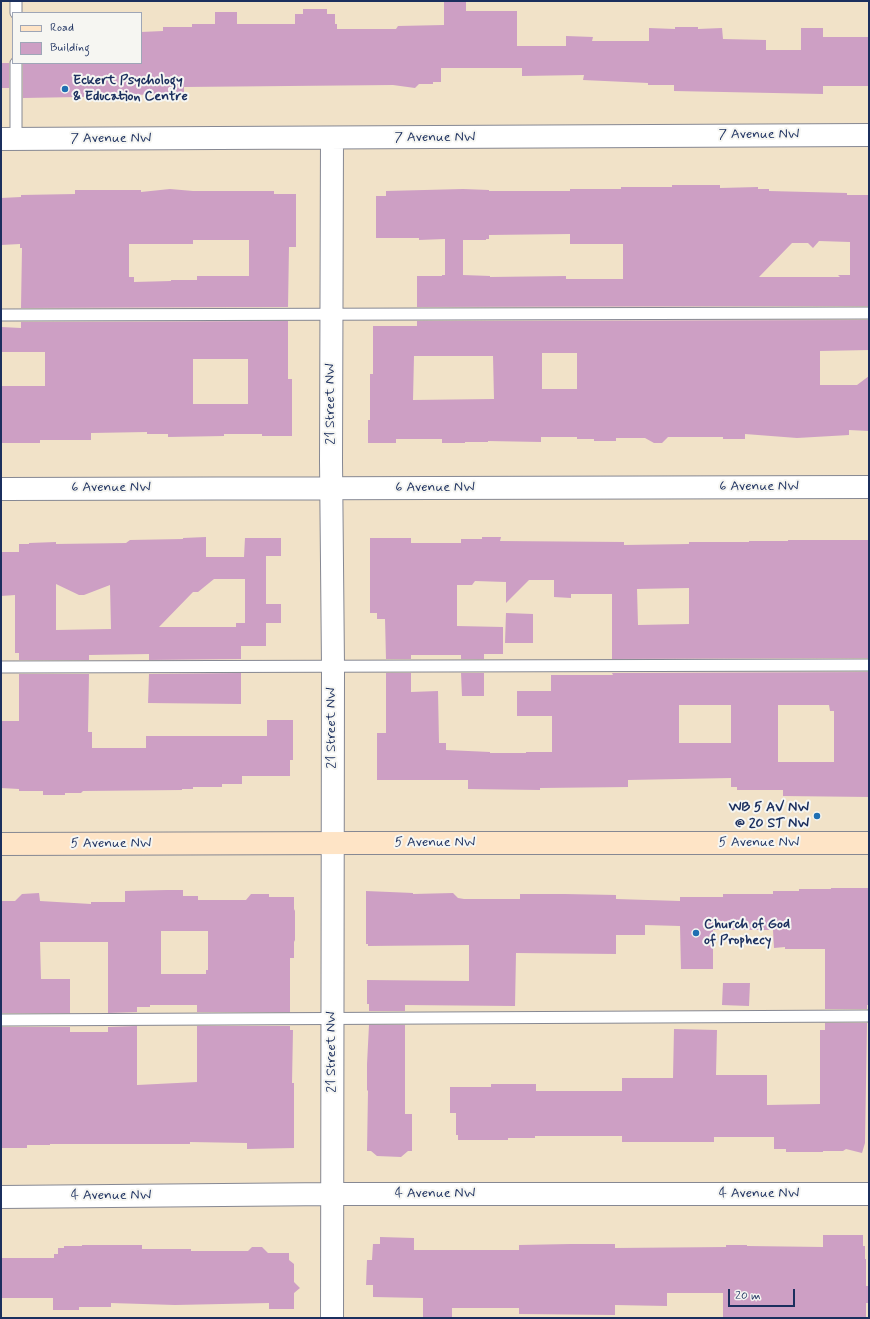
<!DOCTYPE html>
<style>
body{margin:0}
#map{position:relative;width:870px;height:1319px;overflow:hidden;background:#f1e2c8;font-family:Mynerve,sans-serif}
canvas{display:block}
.frame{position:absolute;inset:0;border:2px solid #1b2f5e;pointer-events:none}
.legend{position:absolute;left:12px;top:12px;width:130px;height:52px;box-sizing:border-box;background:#f6f6f2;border:1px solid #9ea6b7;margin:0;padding:5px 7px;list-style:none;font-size:12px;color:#1b2f5e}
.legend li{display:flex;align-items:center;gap:8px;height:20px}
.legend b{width:20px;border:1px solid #9ea6b7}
.scale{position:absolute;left:728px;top:1289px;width:67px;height:18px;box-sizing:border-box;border:2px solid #1b2f5e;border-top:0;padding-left:5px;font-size:12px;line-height:14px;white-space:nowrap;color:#1b2f5e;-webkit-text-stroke:3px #f6f6f2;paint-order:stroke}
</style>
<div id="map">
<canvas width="870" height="1319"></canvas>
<div class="frame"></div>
<ul class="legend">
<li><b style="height:5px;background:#fee4c6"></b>Road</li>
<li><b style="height:11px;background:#cd9fc4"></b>Building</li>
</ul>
<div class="scale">20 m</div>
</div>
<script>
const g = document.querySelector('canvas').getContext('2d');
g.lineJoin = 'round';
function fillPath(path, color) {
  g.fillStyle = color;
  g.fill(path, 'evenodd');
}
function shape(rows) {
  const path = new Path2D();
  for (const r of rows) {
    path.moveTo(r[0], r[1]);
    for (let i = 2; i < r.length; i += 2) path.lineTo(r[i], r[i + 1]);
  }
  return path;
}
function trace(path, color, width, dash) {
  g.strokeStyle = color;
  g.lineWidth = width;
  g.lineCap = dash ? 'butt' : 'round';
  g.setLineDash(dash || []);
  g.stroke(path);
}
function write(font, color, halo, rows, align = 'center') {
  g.font = font + ' Mynerve,sans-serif';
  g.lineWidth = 4;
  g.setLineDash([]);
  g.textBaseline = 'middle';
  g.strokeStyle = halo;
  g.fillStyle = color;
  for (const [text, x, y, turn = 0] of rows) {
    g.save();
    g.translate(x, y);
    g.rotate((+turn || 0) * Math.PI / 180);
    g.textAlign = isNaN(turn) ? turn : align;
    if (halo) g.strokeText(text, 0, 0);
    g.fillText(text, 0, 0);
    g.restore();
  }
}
fillPath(shape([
 [444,1,466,1,466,11,517,11,517,46,566,46,566,36,593,37,592,41,649,41,649,28,675,29,675,27,698,27,698,29,722,28,723,39,766,40,766,50,801,50,801,28,823,28,823,37,869,37,869,86,823,86,823,94,674,91,674,85,648,85,648,83,583,80,584,75,522,76,522,68,441,68,441,82,433,82,433,84,419,84,415,88,393,85,184,87,184,93,135,95,135,96,23,98,23,63,141,63,141,32,163,31,163,27,192,27,192,24,215,24,215,12,237,12,237,24,295,24,295,14,303,14,303,9,327,9,327,14,335,14,335,24,337,24,337,29,396,29,398,26,444,25],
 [1,63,9,63,9,88,1,88],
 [672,185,720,185,720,188,758,187,758,189,769,189,769,191,847,193,847,195,869,195,869,306,417,307,417,276,442,276,442,275,445,275,445,239,419,240,419,238,376,238,376,196,386,196,386,191,463,189,489,190,489,191,570,191,570,189,621,189,621,187,672,187],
 [570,234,570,244,623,244,623,279,566,279,566,276,490,277,490,276,463,275,463,240,486,240,486,239,489,239,489,235],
 [819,241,850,242,850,275,838,275,840,277,759,277,792,243,808,243,813,248],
 [170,189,193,191,274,191,274,194,296,194,296,247,289,247,288,307,21,308,22,248,20,248,20,244,1,245,1,198,21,197,21,195,75,194,75,190,141,190,141,192],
 [193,240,249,240,249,276,197,276,197,280,171,280,171,281,134,282,134,277,129,277,129,244,193,244],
 [869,320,869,350,820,351,820,385,857,385,869,376,869,431,849,430,849,435,797,438,745,434,745,439,723,439,723,437,668,437,662,443,654,443,645,438,616,438,616,441,594,441,594,439,577,439,577,437,541,437,541,442,488,441,488,442,465,442,465,443,442,443,442,439,396,439,396,443,368,443,368,420,370,420,370,374,373,374,373,326,417,326,417,321],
 [542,353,577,353,577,389,542,389],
 [414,356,493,356,494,399,413,400],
 [288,321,288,379,292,379,292,436,262,436,262,434,224,434,224,436,168,437,168,434,147,434,147,432,91,433,91,440,40,440,40,443,1,443,1,386,45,386,45,352,1,352,1,327,21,328,21,322],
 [193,359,248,359,248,404,193,404],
 [206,537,206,557,244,557,245,538,281,538,281,556,266,556,266,604,281,604,281,623,266,623,266,646,241,646,241,659,149,660,149,654,89,655,89,660,19,660,19,653,15,653,15,595,1,596,1,552,19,552,19,544,29,544,29,543,56,542,56,544,126,543,130,540,183,539,183,538],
 [214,579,245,579,245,623,236,623,236,627,159,627,193,592,198,592],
 [56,584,79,595,84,595,110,585,111,629,56,630],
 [482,537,501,537,500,541,624,542,624,545,689,544,689,542,749,542,749,541,788,541,788,540,869,540,869,658,612,659,612,594,571,594,571,598,554,597,554,580,529,580,506,603,506,582,475,581,472,585,457,585,457,626,503,627,503,654,484,654,484,659,461,659,461,655,411,655,411,659,386,659,385,619,377,619,377,613,370,613,370,538,411,538,411,543,461,543,461,539,482,539],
 [689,588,689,624,638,625,637,589],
 [506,613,533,614,533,643,505,643],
 [869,672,869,797,783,796,783,790,737,790,737,787,731,787,731,778,628,780,628,787,540,788,540,790,468,789,468,780,377,780,377,733,386,733,386,673,411,673,411,692,438,691,439,743,446,743,446,750,490,752,490,753,526,753,526,752,552,752,552,716,517,716,517,691,551,691,551,675,613,675,612,673],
 [679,705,731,705,731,743,679,743],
 [778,705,829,705,830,711,834,711,834,762,778,762],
 [241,673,241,704,148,703,149,674],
 [461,673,484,673,484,696,462,696],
 [19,674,89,674,88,732,92,732,92,748,146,748,146,736,267,736,267,720,293,720,293,760,290,760,290,776,242,776,242,784,222,784,222,787,193,787,193,789,182,789,182,790,83,791,81,793,65,793,65,795,43,795,43,791,19,791,19,789,1,788,1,721,19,721],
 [831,888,869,888,869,1005,867,1005,867,1009,825,1009,825,949,785,949,785,947,774,948,773,930,713,930,713,969,681,969,680,926,645,925,645,935,616,935,616,954,516,953,515,1006,405,1005,405,1011,369,1011,369,1004,367,1004,367,980,469,981,469,945,368,946,368,944,366,944,366,891,413,893,413,894,453,893,458,898,464,899,520,899,520,894,565,894,616,895,616,899,680,901,680,897,723,897,723,894,773,894,773,891,799,891,799,889,831,889],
 [167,890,183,890,183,896,198,896,198,900,246,900,251,894,269,894,269,897,294,897,294,909,295,911,295,940,294,942,294,958,290,958,290,1012,197,1012,197,1005,150,1005,150,1007,137,1007,137,1012,108,1013,108,942,40,942,41,979,70,979,70,1013,1,1013,1,901,15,901,22,894,39,893,40,901,91,904,91,902,125,902,125,891],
 [161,931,208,931,208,970,206,970,206,974,161,974],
 [723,983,750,983,749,1006,722,1005],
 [825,1023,867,1023,865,1143,862,1153,846,1149,843,1151,823,1151,823,1152,786,1152,786,1149,774,1149,774,1137,714,1137,714,1142,622,1142,622,1136,535,1136,535,1138,508,1138,508,1140,458,1140,458,1135,456,1135,456,1113,450,1113,450,1087,491,1087,491,1084,536,1084,536,1091,622,1091,622,1078,673,1078,674,1029,717,1030,716,1075,767,1075,767,1105,820,1104,820,1030,825,1030],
 [369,1025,405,1025,405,1114,412,1114,412,1151,408,1151,401,1157,377,1156,371,1151,367,1151,368,1091,367,1090,367,1064],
 [137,1026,137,1085,197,1082,197,1026,290,1026,290,1030,293,1030,292,1083,294,1083,294,1148,247,1149,247,1143,190,1142,190,1144,50,1144,50,1145,27,1145,27,1148,1,1148,1,1027,70,1027,70,1032,108,1032,108,1027],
 [823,1235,863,1235,863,1246,865,1246,865,1259,866,1259,866,1286,869,1286,869,1303,866,1303,866,1318,723,1318,723,1293,667,1293,667,1306,615,1305,615,1315,519,1314,519,1308,452,1308,452,1318,423,1318,423,1298,373,1297,373,1285,366,1285,367,1260,372,1260,373,1244,380,1244,380,1237,414,1238,414,1250,519,1250,519,1245,570,1244,615,1244,615,1248,726,1247,726,1245,747,1245,747,1246,823,1247],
 [82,1245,142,1245,142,1249,191,1249,191,1251,248,1251,252,1247,262,1247,268,1253,289,1253,289,1260,294,1264,294,1282,300,1288,294,1293,294,1309,269,1309,269,1303,175,1305,111,1303,111,1307,79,1307,79,1310,53,1310,53,1298,1,1298,1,1258,54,1258,54,1254,58,1254,58,1248,64,1248,64,1246,82,1246]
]), '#cd9fc4');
const lane = shape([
 [16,13,16,1],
 [16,139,16,63],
 [1,315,869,313],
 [1,667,869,665],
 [1,1020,869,1016]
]);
const street = shape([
 [1,139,869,135],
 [1,489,869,487],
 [1,1197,333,1194,869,1194],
 [332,1318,333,667,331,461,332,138]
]);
const secondary = shape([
 [1,844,358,843,869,843]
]);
trace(lane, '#868893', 13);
trace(street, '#868893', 24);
trace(secondary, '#868893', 24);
trace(lane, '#fff', 11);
trace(street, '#fff', 22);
trace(secondary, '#fee4c6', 22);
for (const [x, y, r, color] of [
 [65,89,4,"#1f6fb2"],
 [817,816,4,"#1f6fb2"],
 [696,933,4,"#1f6fb2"]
]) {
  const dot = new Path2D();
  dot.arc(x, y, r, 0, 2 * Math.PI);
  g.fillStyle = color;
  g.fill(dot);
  trace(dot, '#f6f6f2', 1.5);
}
write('bold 14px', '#1b2f5e', '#f6f6f2', [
 ["Eckert Psychology",73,81],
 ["& Education Centre",73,97],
 ["WB 5 AV NW",809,808,"right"],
 ["@ 20 ST NW",809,824,"right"],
 ["Church of God",704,925],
 ["of Prophecy",704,941]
], 'left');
write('14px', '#1b2f5e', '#f6f6f2', [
 ["7 Avenue NW",759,135],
 ["7 Avenue NW",435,138],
 ["7 Avenue NW",111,139],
 ["21 Street NW",331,404,-90],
 ["6 Avenue NW",759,487],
 ["6 Avenue NW",111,488],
 ["6 Avenue NW",435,488],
 ["21 Street NW",332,728,-90],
 ["5 Avenue NW",435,843],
 ["5 Avenue NW",759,843],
 ["5 Avenue NW",111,844],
 ["21 Street NW",332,1052,-90],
 ["4 Avenue NW",435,1194],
 ["4 Avenue NW",759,1194],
 ["4 Avenue NW",111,1196]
]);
</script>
